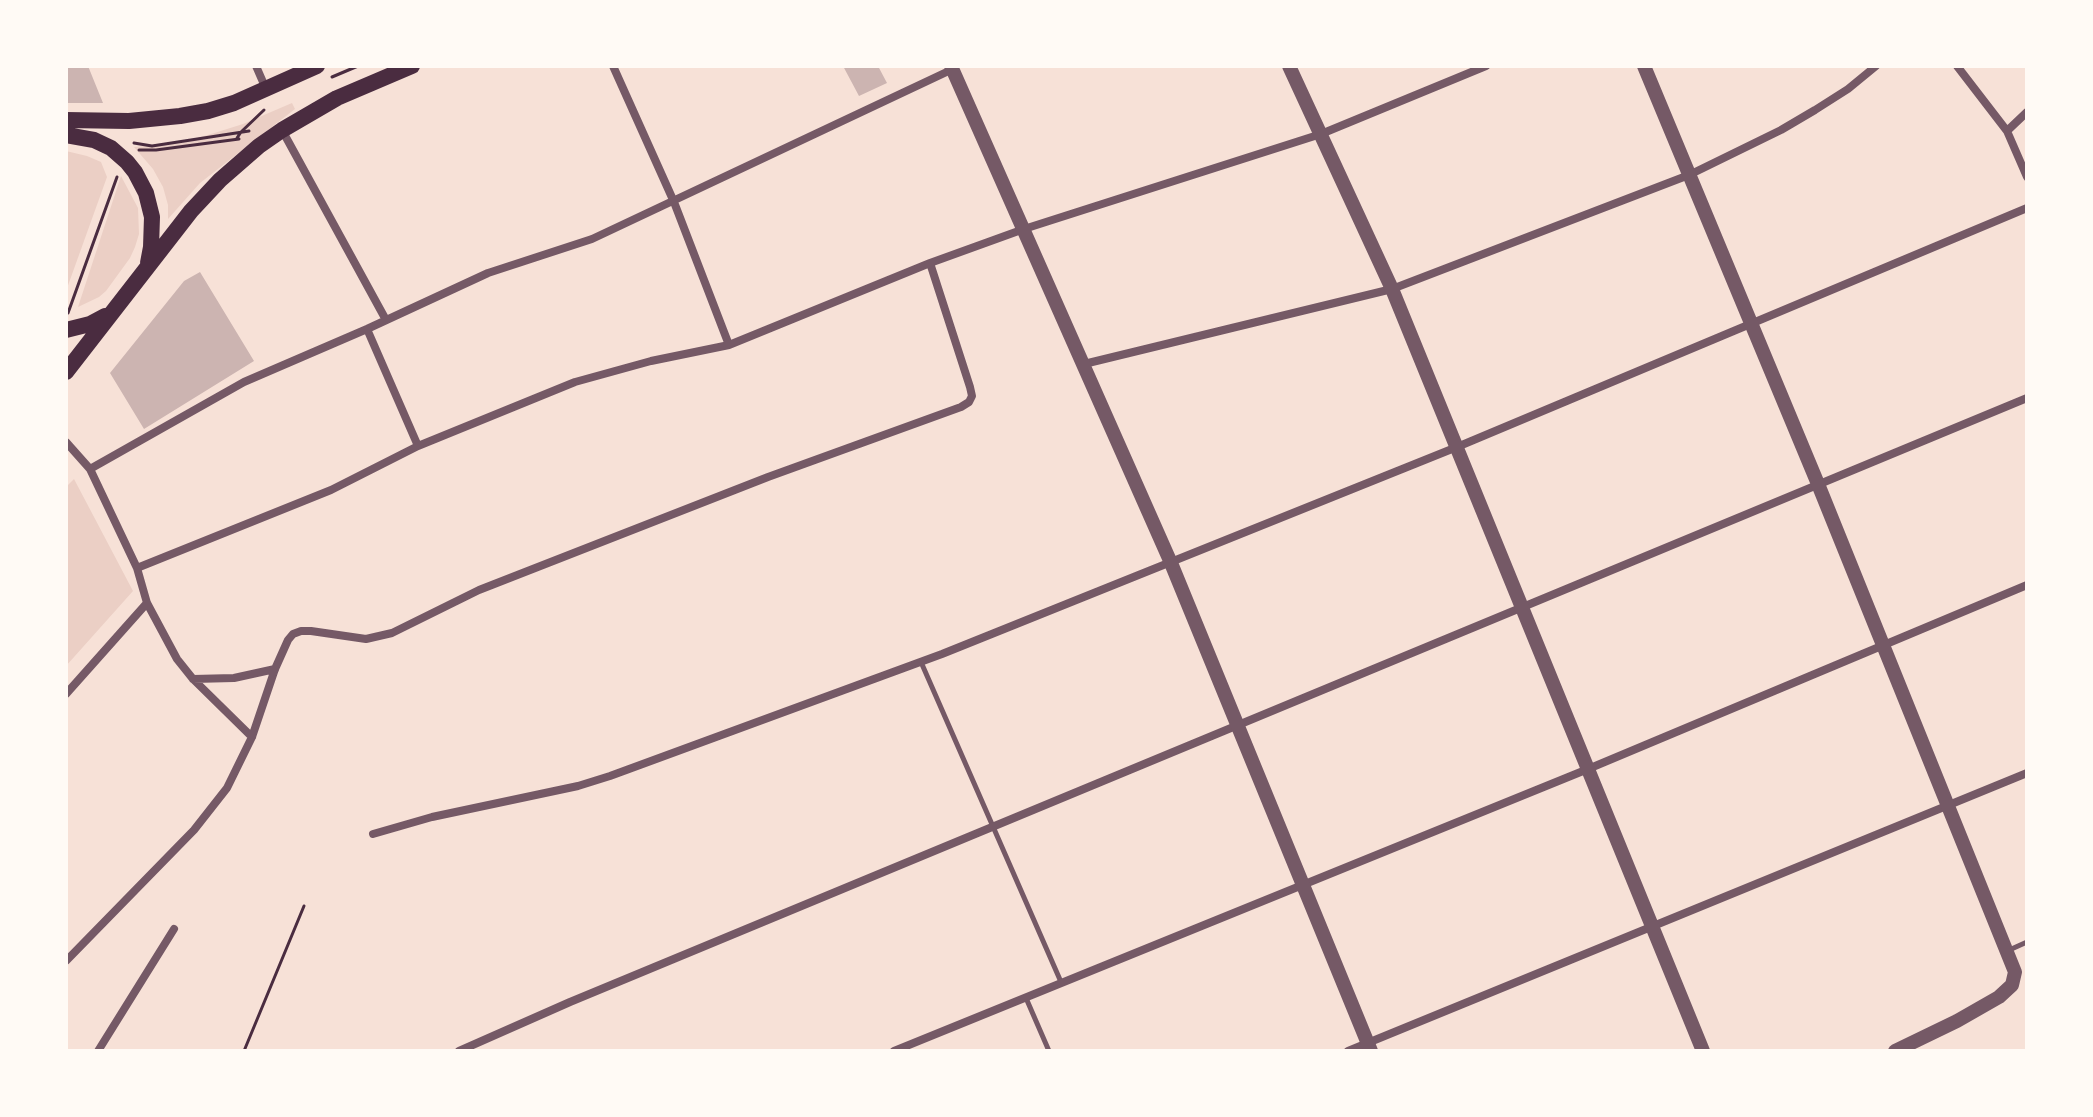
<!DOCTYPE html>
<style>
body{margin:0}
#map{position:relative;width:2093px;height:1117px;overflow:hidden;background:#f7e1d7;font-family:"PT Sans",sans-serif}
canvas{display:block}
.frame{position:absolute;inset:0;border:68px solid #fffaf5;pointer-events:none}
</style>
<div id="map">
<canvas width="2093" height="1117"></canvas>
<div class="frame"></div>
</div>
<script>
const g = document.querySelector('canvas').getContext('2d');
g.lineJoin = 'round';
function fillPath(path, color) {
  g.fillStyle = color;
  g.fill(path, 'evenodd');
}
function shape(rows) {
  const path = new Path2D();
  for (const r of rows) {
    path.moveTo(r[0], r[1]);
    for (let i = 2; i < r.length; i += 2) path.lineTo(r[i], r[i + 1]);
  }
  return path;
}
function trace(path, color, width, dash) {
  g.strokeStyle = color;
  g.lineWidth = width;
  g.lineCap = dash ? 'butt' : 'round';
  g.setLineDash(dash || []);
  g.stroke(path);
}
fillPath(shape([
 [292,103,295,109,200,183,168,219,168,205,163,187,153,169,134,147,172,144,208,135,243,124],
 [66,151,87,156,101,162,107,177,66,291],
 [121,176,138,208,139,234,135,247,130,258,106,291,99,297,78,307],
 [74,479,133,591,66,666,66,487]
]), '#ebcfc5');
fillPath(shape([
 [66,66,88,66,103,103,66,103],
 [843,66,878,66,887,83,859,96],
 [200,272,254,361,144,429,110,373,184,281]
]), '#ccb4b1');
trace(shape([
 [332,77,358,66],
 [237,138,241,132,264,110],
 [134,143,152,146,249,131],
 [139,150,156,150,239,139],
 [68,313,117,177],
 [244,1051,304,906]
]), '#4a2c40', 3);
trace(shape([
 [921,662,1061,982],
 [2007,951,2027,942],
 [1026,998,1049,1051]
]), '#755966', 5);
trace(shape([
 [256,66,266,89],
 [613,66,674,202,729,345],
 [1957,66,2007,131,2027,177],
 [282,130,386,320],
 [2007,131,2027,112],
 [367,329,418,446],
 [1084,364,1392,289,1689,175,1781,130,1815,110,1848,89,1876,66],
 [66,442,90,469,137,568,147,603,177,659,193,679,252,737],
 [90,469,244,382,367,329,488,273,592,239,953,69],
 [137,568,331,490,418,446,575,382,651,361,729,345,930,263,1024,229,1321,134,1486,66],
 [193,679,234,678,275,669],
 [66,694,147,603],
 [373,834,432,817,578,786,610,776,942,654,1457,447,2027,208],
 [66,961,194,830,227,788,252,737,275,669,288,640,293,634,301,631,311,631,366,639,392,633,479,590,768,477,961,407,969,402,972,396,970,387,930,263],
 [98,1051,174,929],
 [459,1051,570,1002,2027,398],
 [894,1051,1588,769,2027,585],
 [1348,1051,2027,773]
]), '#755966', 8);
trace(shape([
 [951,66,1171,563,1371,1051],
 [1289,66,1392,289,1703,1051],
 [1644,66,1818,484,2015,972,2012,985,1999,997,1957,1021,1895,1051]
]), '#755966', 14);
trace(shape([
 [66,120,129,121,180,116,208,111,234,103,317,66],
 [66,135,94,140,111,148,127,162,135,172,146,193,152,217,151,247,148,263],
 [66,330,90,324,105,316],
 [66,372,191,211,220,180,259,146,282,130,337,98,412,66]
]), '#4a2c40', 16);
</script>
